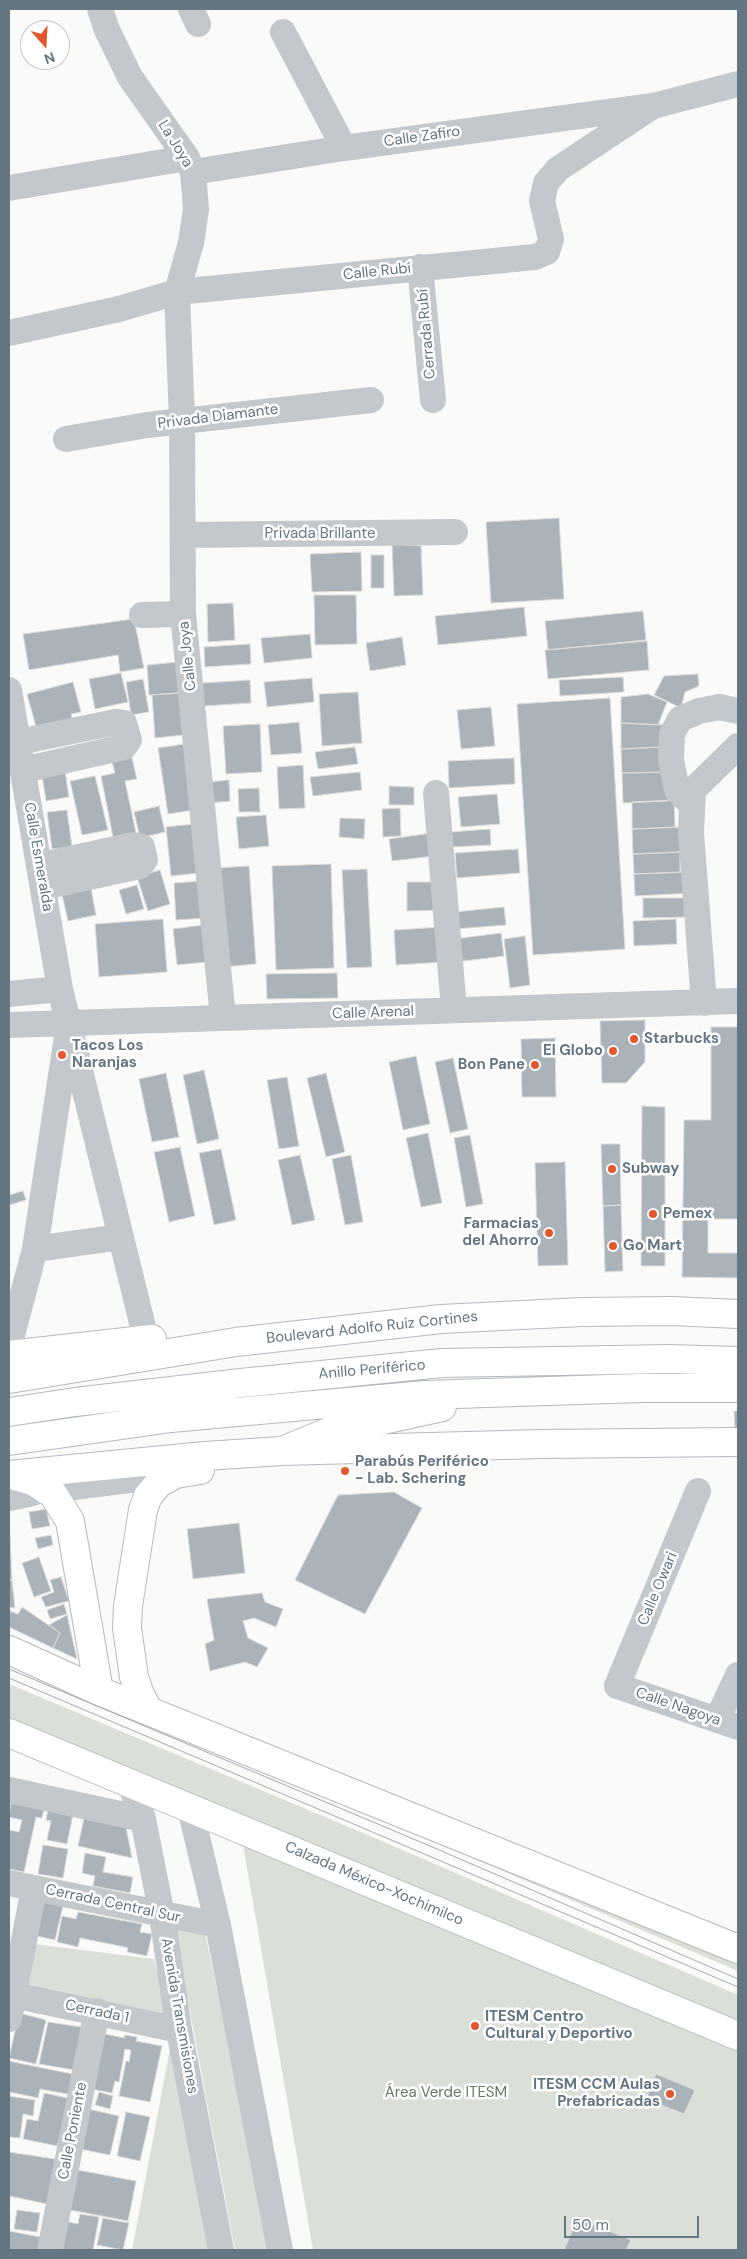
<!DOCTYPE html>
<meta charset="utf-8">
<style>
body{margin:0}
#map{position:relative;width:747px;height:2259px;overflow:hidden;background:#fafaf8;font-family:"DM Sans",sans-serif}
canvas{display:block}
.frame{position:absolute;inset:0;border:10px solid #657683;pointer-events:none}
.north{position:absolute;left:20px;top:20px;width:50px;height:50px;box-sizing:border-box;background:#fff;border:1px solid #c1c8cd;border-radius:50%;rotate:161deg;font-size:14px;font-weight:700;line-height:20px;text-align:center;color:#657683}
.north::after{content:'';display:block;margin:auto;width:18px;height:22px;background:#e4572e;clip-path:polygon(50% 0,100% 100%,50% 72%,0 100%)}
.scale{position:absolute;left:564px;top:2216px;width:135px;height:22px;box-sizing:border-box;border:2px solid #657683;border-top:0;padding-left:6px;font-size:15px;line-height:18px;white-space:nowrap;color:#657683;-webkit-text-stroke:4px #fff;paint-order:stroke}
</style>
<div id="map">
<canvas width="747" height="2259"></canvas>
<div class="frame"></div>
<div class="north">N</div>
<div class="scale">50 m</div>
</div>
<script>
const g = document.querySelector('canvas').getContext('2d');
g.lineJoin = 'round';
function fillPath(path, color) {
  g.fillStyle = color;
  g.fill(path, 'evenodd');
}
function shape(rows) {
  const path = new Path2D();
  for (const r of rows) {
    path.moveTo(r[0], r[1]);
    for (let i = 2; i < r.length; i += 2) path.lineTo(r[i], r[i + 1]);
  }
  return path;
}
function trace(path, color, width, dash) {
  g.strokeStyle = color;
  g.lineWidth = width;
  g.lineCap = dash ? 'butt' : 'round';
  g.setLineDash(dash || []);
  g.stroke(path);
}
function write(font, color, halo, rows, align = 'center') {
  g.font = font + ' "DM Sans",sans-serif';
  g.lineWidth = 5;
  g.setLineDash([]);
  g.textBaseline = 'middle';
  g.strokeStyle = halo;
  g.fillStyle = color;
  for (const [text, x, y, turn = 0] of rows) {
    g.save();
    g.translate(x, y);
    g.rotate((+turn || 0) * Math.PI / 180);
    g.textAlign = isNaN(turn) ? turn : align;
    if (halo) g.strokeText(text, 0, 0);
    g.fillText(text, 0, 0);
    g.restore();
  }
}
fillPath(shape([
 [9,1684,363,1833,738,1995,738,2027,9,1719],
 [315,1791,333,1792,738,1963,738,1971],
 [241,1833,738,2046,738,2250,313,2250],
 [174,1928,205,1932,270,2250,235,2250],
 [34,1944,154,1959,169,2016,23,1987],
 [172,2038,211,2250,132,2250,147,2171]
]), '#dadfd7');
const building = shape([
 [559,518,564,599,491,603,486,522,559,518],
 [392,544,421,546,423,595,394,596,392,544],
 [361,552,362,591,312,592,310,554,361,552],
 [371,555,384,555,384,588,371,588,371,555],
 [314,595,356,595,357,644,315,645,314,595],
 [233,603,235,640,208,642,207,604,233,603],
 [524,607,527,636,438,645,435,616,524,607],
 [643,611,646,640,548,650,545,621,643,611],
 [134,619,144,668,120,672,118,655,29,670,23,634,134,619],
 [310,634,312,658,264,663,261,638,310,634],
 [402,637,406,665,370,671,366,643,402,637],
 [647,641,649,670,548,679,545,650,647,641],
 [250,644,251,664,205,667,204,647,250,644],
 [178,662,180,693,149,695,147,665,178,662],
 [121,673,128,702,95,709,89,679,121,673],
 [698,674,699,686,685,692,681,708,654,695,664,676,698,674],
 [623,677,624,692,560,696,559,680,623,677],
 [312,678,314,702,267,707,264,682,312,678],
 [143,679,149,712,131,715,126,682,143,679],
 [250,680,251,703,203,706,202,683,250,680],
 [73,682,81,712,71,714,74,724,38,734,27,694,73,682],
 [358,692,362,743,322,746,319,694,358,692],
 [180,693,184,735,155,738,152,695,180,693],
 [648,694,667,702,658,725,621,723,621,697,648,694],
 [610,698,625,949,533,955,517,704,610,698],
 [491,707,495,746,461,749,457,710,491,707],
 [299,722,302,753,271,755,268,725,299,722],
 [621,723,667,725,659,747,621,749,621,723],
 [260,724,262,772,226,774,223,726,260,724],
 [184,744,194,810,168,814,158,748,184,744],
 [355,747,358,764,318,769,315,752,355,747],
 [666,747,667,772,622,773,621,749,666,747],
 [131,754,137,779,125,781,136,833,113,837,101,776,115,773,111,758,131,754],
 [514,758,515,784,449,788,448,761,514,758],
 [303,765,305,808,279,809,277,767,303,765],
 [65,771,69,797,46,801,42,775,65,771],
 [360,772,362,790,313,796,310,777,360,772],
 [667,772,668,801,623,803,622,773,667,772],
 [95,776,108,830,82,835,70,781,95,776],
 [229,780,230,801,209,803,208,782,229,780],
 [389,786,414,787,414,805,389,805,389,786],
 [259,788,260,812,239,812,238,789,259,788],
 [497,794,500,824,461,827,458,797,497,794],
 [674,800,675,827,632,829,632,802,674,800],
 [159,806,165,832,140,838,134,812,159,806],
 [400,808,401,836,383,837,382,809,400,808],
 [67,810,72,847,52,849,47,812,67,810],
 [266,815,269,846,239,849,236,817,266,815],
 [340,818,365,819,364,839,339,837,340,818],
 [194,824,199,873,171,876,166,827,194,824],
 [687,827,688,852,633,854,632,829,687,827],
 [490,829,491,845,452,847,451,832,490,829],
 [432,833,434,856,392,861,389,839,432,833],
 [518,849,520,873,457,878,455,853,518,849],
 [680,852,680,872,634,874,633,854,680,852],
 [331,864,334,968,276,970,272,866,331,864],
 [249,866,256,964,223,967,216,868,249,866],
 [367,869,372,967,347,968,342,870,367,869],
 [160,870,170,904,148,911,137,877,160,870],
 [693,872,694,893,635,896,634,874,693,872],
 [202,881,205,918,176,920,174,883,202,881],
 [407,882,439,882,440,910,407,911,407,882],
 [90,883,96,915,68,921,61,890,90,883],
 [137,885,144,909,126,914,119,890,137,885],
 [643,898,685,898,685,917,643,918,643,898],
 [504,907,506,925,455,929,454,912,504,907],
 [163,919,167,972,99,977,95,924,163,919],
 [676,919,677,944,634,946,633,921,676,919],
 [203,925,207,962,177,965,173,929,203,925],
 [442,927,444,962,396,965,394,930,442,927],
 [501,933,504,956,456,962,454,939,501,933],
 [525,936,530,985,510,988,504,939,525,936],
 [337,973,338,998,267,999,266,974,337,973],
 [645,1020,645,1062,626,1083,602,1083,600,1021,645,1020],
 [711,1027,738,1027,738,1219,708,1219,708,1253,738,1253,738,1278,682,1277,684,1120,711,1120,711,1027],
 [555,1038,556,1097,522,1097,521,1039,555,1038],
 [416,1056,430,1124,403,1130,389,1062,416,1056],
 [453,1058,468,1129,450,1133,435,1062,453,1058],
 [204,1070,219,1139,197,1144,183,1075,204,1070],
 [166,1073,179,1137,152,1142,139,1079,166,1073],
 [326,1073,345,1152,326,1157,307,1078,326,1073],
 [287,1077,299,1146,279,1149,267,1080,287,1077],
 [642,1106,665,1107,665,1266,641,1266,642,1106],
 [428,1133,442,1203,421,1207,406,1138,428,1133],
 [470,1135,483,1204,466,1207,454,1138,470,1135],
 [601,1144,620,1144,621,1205,603,1206,601,1144],
 [180,1147,195,1216,169,1222,154,1152,180,1147],
 [221,1149,236,1220,214,1225,199,1153,221,1149],
 [300,1155,315,1220,292,1225,278,1160,300,1155],
 [351,1155,363,1222,345,1225,332,1159,351,1155],
 [565,1162,568,1265,538,1266,535,1163,565,1162],
 [23,1191,26,1200,9,1205,9,1195,23,1191],
 [621,1205,623,1271,605,1272,603,1206,621,1205],
 [734,1411,738,1411,738,1429,735,1429,734,1411],
 [394,1492,422,1508,365,1614,295,1580,338,1495,394,1492],
 [46,1509,50,1526,32,1529,29,1512,46,1509],
 [9,1515,12,1580,9,1580,9,1515],
 [239,1523,245,1573,193,1579,187,1529,239,1523],
 [51,1535,53,1545,38,1549,35,1538,51,1535],
 [39,1557,51,1591,34,1597,22,1563,39,1557],
 [61,1577,69,1601,46,1607,41,1597,54,1592,50,1580,61,1577],
 [9,1580,12,1580,15,1608,9,1607,9,1580],
 [262,1593,265,1602,283,1609,276,1627,254,1618,243,1621,248,1638,268,1648,257,1667,245,1662,210,1671,205,1644,214,1640,207,1599,262,1593],
 [64,1604,67,1614,50,1619,47,1610,64,1604],
 [22,1607,60,1633,53,1648,9,1627,10,1611,18,1614,22,1607],
 [67,1615,77,1659,53,1648,60,1633,49,1625,67,1615],
 [11,1802,44,1809,42,1818,36,1817,24,1872,9,1869,9,1830,19,1832,22,1820,9,1817,11,1802],
 [48,1809,73,1814,67,1844,47,1840,51,1821,46,1820,48,1809],
 [84,1818,126,1827,132,1858,78,1846,84,1818],
 [43,1845,68,1849,63,1878,38,1874,43,1845],
 [85,1853,106,1857,103,1872,133,1877,130,1893,93,1886,95,1876,82,1873,85,1853],
 [39,1900,63,1906,55,1940,32,1935,39,1900],
 [78,1912,142,1924,140,1932,152,1934,147,1956,127,1952,128,1948,120,1946,80,1938,78,1947,57,1942,62,1916,76,1919,78,1912],
 [19,2013,46,2020,36,2064,9,2058,19,2013],
 [48,2022,82,2027,74,2070,39,2064,48,2022],
 [100,2033,124,2038,125,2035,137,2037,136,2041,162,2046,150,2102,119,2096,126,2061,129,2062,131,2050,125,2049,119,2082,115,2081,112,2093,86,2088,100,2033],
 [9,2061,77,2075,73,2095,40,2089,38,2098,9,2092,9,2061],
 [656,2074,695,2090,684,2114,646,2099,656,2074],
 [99,2092,113,2096,110,2109,95,2105,99,2092],
 [44,2093,72,2099,57,2146,23,2139,27,2119,38,2121,44,2093],
 [9,2096,35,2100,33,2116,23,2114,20,2138,9,2137,9,2096],
 [88,2109,119,2116,110,2155,80,2149,88,2109],
 [126,2112,150,2117,140,2161,117,2156,126,2112],
 [9,2152,55,2159,47,2204,9,2196,9,2152],
 [78,2170,136,2181,128,2221,70,2210,78,2170],
 [17,2210,40,2213,37,2232,14,2229,17,2210],
 [80,2214,99,2217,93,2250,54,2250,59,2220,78,2224,80,2214],
 [103,2218,129,2223,123,2250,97,2245,103,2218],
 [578,2218,631,2240,626,2250,564,2250,578,2218],
 [9,2231,40,2237,38,2250,9,2250,9,2231]
]);
fillPath(building, '#aab3b9');
trace(building, '#dcdcda', 1);
const major = shape([
 [9,1355,152,1339],
 [9,1379,236,1342,441,1319,582,1312,672,1311,738,1314],
 [9,1475,205,1456,282,1451,541,1444,738,1442],
 [14,1476,33,1481,53,1494,70,1521,99,1691],
 [9,1650,99,1691,738,1949],
 [149,1711,140,1695,134,1677,127,1628,128,1606,143,1510,148,1496,159,1483,176,1474,200,1470],
 [9,1733,738,2036]
]);
const highway = shape([
 [9,1412,75,1402,241,1383,442,1363,669,1359,738,1361],
 [9,1441,171,1418,425,1395,641,1388,738,1388],
 [282,1451,328,1432,442,1407]
]);
trace(major, '#b5babe', 30);
trace(highway, '#b4b9bd', 30);
trace(shape([
 [100,9,107,30,130,77,187,158,193,172,196,209,191,243,177,292,182,421,183,614,223,1018],
 [191,9,198,24],
 [283,32,344,148],
 [193,172,344,148,653,106,738,84],
 [9,188,187,158],
 [420,267,433,400],
 [9,333,119,309,177,292,535,257,547,252,551,239,542,201,546,183,558,169,653,106],
 [66,439,147,425,371,400],
 [184,535,455,532],
 [142,615,183,614],
 [9,690,60,989,146,1339],
 [18,742,116,722,124,723,129,740,124,747,23,770],
 [436,793,454,1010],
 [692,805,677,790,671,760,672,734,680,719,699,711,719,707,738,711],
 [39,866,133,845,142,847,145,860,140,866,43,887],
 [9,994,60,989],
 [704,1003,691,833,693,790,738,746],
 [9,1025,738,1001],
 [35,1249,121,1237],
 [9,1346,35,1249,67,1036],
 [66,1488,176,1474],
 [698,1491,617,1686,738,1727],
 [9,1498,33,1493],
 [717,1720,738,1675],
 [130,1783,143,1819,162,1915,179,2030,221,2250],
 [9,1790,143,1819],
 [190,1808,218,1925,280,2250],
 [9,1883,218,1925],
 [13,1995,179,2030],
 [9,2019,34,1888],
 [50,2250,97,2011]
]), '#c3c8cc', 26);
trace(major, '#fff', 28);
trace(highway, '#fff', 28);
trace(shape([
 [9,1669,423,1843,738,1979],
 [9,1678,738,1987]
]), '#a2aab0', 1);
for (const [x, y, r, color] of [
 [634,1039,5,"#e4572e"],
 [613,1051,5,"#e4572e"],
 [62,1055,5,"#e4572e"],
 [535,1065,5,"#e4572e"],
 [612,1169,5,"#e4572e"],
 [653,1214,5,"#e4572e"],
 [549,1233,5,"#e4572e"],
 [613,1246,5,"#e4572e"],
 [345,1471,5,"#e4572e"],
 [475,2026,5,"#e4572e"],
 [670,2094,5,"#e4572e"]
]) {
  const dot = new Path2D();
  dot.arc(x, y, r, 0, 2 * Math.PI);
  g.fillStyle = color;
  g.fill(dot);
  trace(dot, '#fff', 2);
}
write('15px', '#657683', '#fff', [
 ["Calle Zafiro",422,137,-8],
 ["La Joya",175,144,58],
 ["Calle Rubí",377,272,-6],
 ["Cerrada Rubí",427,334,-95],
 ["Privada Diamante",218,417,-7],
 ["Privada Brillante",320,534],
 ["Calle Joya",188,656,-96],
 ["Calle Esmeralda",38,857,80],
 ["Calle Arenal",373,1013,-2],
 ["Boulevard Adolfo Ruiz Cortines",372,1328,-6],
 ["Anillo Periférico",372,1370,-5],
 ["Calle Owari",658,1589,-67],
 ["Calle Nagoya",678,1707,19],
 ["Calzada México-Xochimilco",374,1884,23],
 ["Cerrada Central Sur",113,1904,12],
 ["Cerrada 1",97,2012,12],
 ["Avenida Transmisiones",179,2016,80],
 ["Calle Poniente",73,2131,-79]
]);
write('bold 15px', '#657683', '#fff', [
 ["Starbucks",644,1039],
 ["Tacos Los",72,1046],
 ["Naranjas",72,1063],
 ["El Globo",603,1051,"right"],
 ["Bon Pane",525,1065,"right"],
 ["Subway",622,1169],
 ["Pemex",663,1214],
 ["Farmacias",539,1224,"right"],
 ["del Ahorro",539,1241,"right"],
 ["Go Mart",623,1246],
 ["Parabús Periférico",355,1462],
 ["- Lab. Schering",355,1479],
 ["ITESM Centro",485,2017],
 ["Cultural y Deportivo",485,2034],
 ["ITESM CCM Aulas",660,2085,"right"],
 ["Prefabricadas",660,2102,"right"]
], 'left');
write('15px', '#687a64', '#fff', [
 ["Área Verde ITESM",446,2093]
]);
</script>
